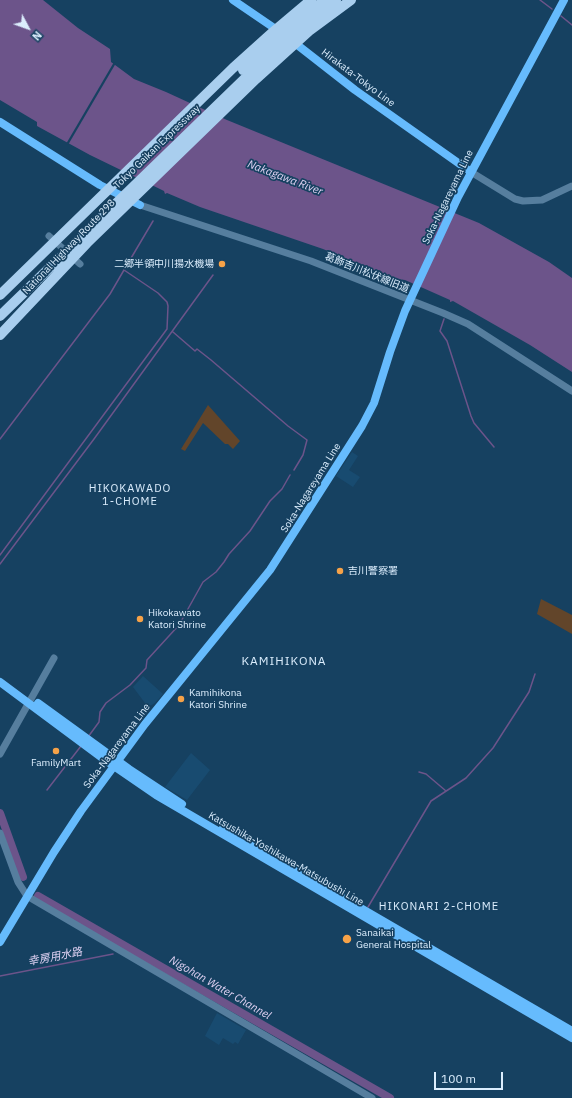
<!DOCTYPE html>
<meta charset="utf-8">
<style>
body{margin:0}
#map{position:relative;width:572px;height:1098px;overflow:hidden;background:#164161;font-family:"IBM Plex Sans",sans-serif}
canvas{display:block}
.north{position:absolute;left:8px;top:8px;width:40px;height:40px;-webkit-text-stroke:3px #164161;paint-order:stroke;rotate:131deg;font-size:11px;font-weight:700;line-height:16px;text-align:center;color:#dbedfd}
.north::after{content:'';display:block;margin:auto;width:14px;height:18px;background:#dbedfd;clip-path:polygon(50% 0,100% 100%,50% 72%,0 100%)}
.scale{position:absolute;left:434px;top:1072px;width:69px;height:18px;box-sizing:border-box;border:2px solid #dbedfd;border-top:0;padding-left:5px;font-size:12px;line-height:14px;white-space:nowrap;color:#dbedfd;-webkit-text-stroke:3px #164161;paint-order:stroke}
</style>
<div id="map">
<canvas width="572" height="1098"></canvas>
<div class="north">N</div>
<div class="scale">100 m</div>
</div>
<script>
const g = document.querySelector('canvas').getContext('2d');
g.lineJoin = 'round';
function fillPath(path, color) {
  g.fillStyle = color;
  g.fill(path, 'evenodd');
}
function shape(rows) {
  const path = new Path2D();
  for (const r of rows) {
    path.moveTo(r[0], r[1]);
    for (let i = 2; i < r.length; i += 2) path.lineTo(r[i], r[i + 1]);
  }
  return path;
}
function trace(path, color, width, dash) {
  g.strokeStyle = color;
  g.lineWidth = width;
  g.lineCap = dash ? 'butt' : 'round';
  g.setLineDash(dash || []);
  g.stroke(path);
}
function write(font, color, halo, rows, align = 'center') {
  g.font = font + ' "IBM Plex Sans","Noto Sans JP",sans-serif';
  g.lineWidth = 3.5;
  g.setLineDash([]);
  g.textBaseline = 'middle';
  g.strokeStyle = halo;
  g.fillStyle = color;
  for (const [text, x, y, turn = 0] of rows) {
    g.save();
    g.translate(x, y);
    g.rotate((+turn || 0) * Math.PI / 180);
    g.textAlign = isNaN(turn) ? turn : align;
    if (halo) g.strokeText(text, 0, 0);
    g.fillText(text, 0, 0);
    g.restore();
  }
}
fillPath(shape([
 [352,452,358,456,349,470,360,477,353,487,336,476],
 [143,676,163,694,155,703,148,707,133,687],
 [191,753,210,770,187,800,165,787],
 [217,1013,246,1030,238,1044,235,1042,233,1044,223,1038,219,1045,205,1036]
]), '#184b70');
fillPath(shape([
 [208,405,240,441,233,449,228,444,225,444,203,423,185,451,181,449],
 [541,599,572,615,572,634,537,614]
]), '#62452a');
fillPath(shape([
 [0,0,43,0,78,28,110,49,111,62,134,79,166,92,227,120,479,223,549,262,572,278,572,372,530,345,453,301,450,302,450,300,405,280,396,279,323,249,200,207,167,193,165,194,164,191,90,155,37,126,37,122,0,100]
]), '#6c548a');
fillPath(shape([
 [114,62,116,63,68,145,66,144]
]), '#164161');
trace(shape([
 [540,0,552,9],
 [561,16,572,25],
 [444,319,440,331,447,341,471,416,474,423,494,447],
 [173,332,195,351,197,349,211,360,288,426,307,440,303,455,294,470],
 [0,439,110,294,124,270],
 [0,555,167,329,168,306,167,302,158,293,124,270,153,221],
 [0,564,94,439,213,275],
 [88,737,99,722,100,712,106,703,130,685,146,668,147,660,179,625,203,582,216,572,224,562,229,554,250,531,270,501,282,489,290,475],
 [419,772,426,774,446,791],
 [47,790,81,746],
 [368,907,431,801,466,778,493,748,529,692,535,674],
 [0,976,113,954]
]), '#6c548a', 1.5);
trace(shape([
 [0,813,23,877],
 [38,896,390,1098]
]), '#6c548a', 8);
trace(shape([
 [471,172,515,199,523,201,542,200,572,186],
 [140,205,311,261,443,313,468,324,572,391],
 [49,236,80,264],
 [0,754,54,658],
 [0,833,18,882,27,896,372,1098]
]), '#567e9e', 7);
trace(shape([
 [233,0,280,32],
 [291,40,355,90,471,172],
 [0,122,100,185,140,205],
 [0,682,105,760,156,795,572,1038],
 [38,703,129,769,182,804],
 [223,828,572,1031],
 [0,942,54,852,81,811,145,724,270,570,362,426,374,403,390,352,405,311,458,197,564,0]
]), '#66bbfd', 8);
trace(shape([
 [243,70,288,28,325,0],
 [0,295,233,68,273,32,311,0],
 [0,316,269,55,311,19,336,0],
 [0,335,87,243,256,79,309,31,351,0]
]), '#a9ceee', 10);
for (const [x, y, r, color] of [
 [222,264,4,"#f6a248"],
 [340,571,4,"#f6a248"],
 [140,619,4,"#f6a248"],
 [181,699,4,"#f6a248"],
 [56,751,4,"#f6a248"],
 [347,939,5,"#f6a248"]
]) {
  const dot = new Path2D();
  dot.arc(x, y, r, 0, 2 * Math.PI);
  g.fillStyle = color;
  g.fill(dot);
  trace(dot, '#164161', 1.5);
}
write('10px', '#dbedfd', '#164161', [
 ["Hirakata-Tokyo Line",358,78,37],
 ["Tokyo Gaikan Expressway",157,147,-44],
 ["Soka-Nagareyama Line",448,197,-64],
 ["National Highway Route 298",69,247,-46],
 ["葛飾吉川松伏線旧道",367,273,22],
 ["Soka-Nagareyama Line",311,488,-58],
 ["Soka-Nagareyama Line",117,746,-53],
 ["Katsushika-Yoshikawa-Matsubushi Line",286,859,30]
]);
write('10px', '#dbedfd', '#164161', [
 ["二郷半領中川揚水機場",214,264,"right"],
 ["吉川警察署",348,571],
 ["Hikokawato",148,613],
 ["Katori Shrine",148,625],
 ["Kamihikona",189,693],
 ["Katori Shrine",189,705],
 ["FamilyMart",56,763,"center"],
 ["Sanaikai",356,933],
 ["General Hospital",356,945]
], 'left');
write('italic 11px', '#e0d2f3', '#164161', [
 ["Nakagawa River",285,178,21],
 ["幸房用水路",55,957,-11],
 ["Nigohan Water Channel",220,988,30]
]);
g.letterSpacing = '1px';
write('11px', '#dbedfd', '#164161', [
 ["HIKOKAWADO",130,489],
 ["1-CHOME",130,502],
 ["HIKONARI 2-CHOME",439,907]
]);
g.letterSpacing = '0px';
g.letterSpacing = '1px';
write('12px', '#dbedfd', '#164161', [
 ["KAMIHIKONA",284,662]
]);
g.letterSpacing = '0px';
</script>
